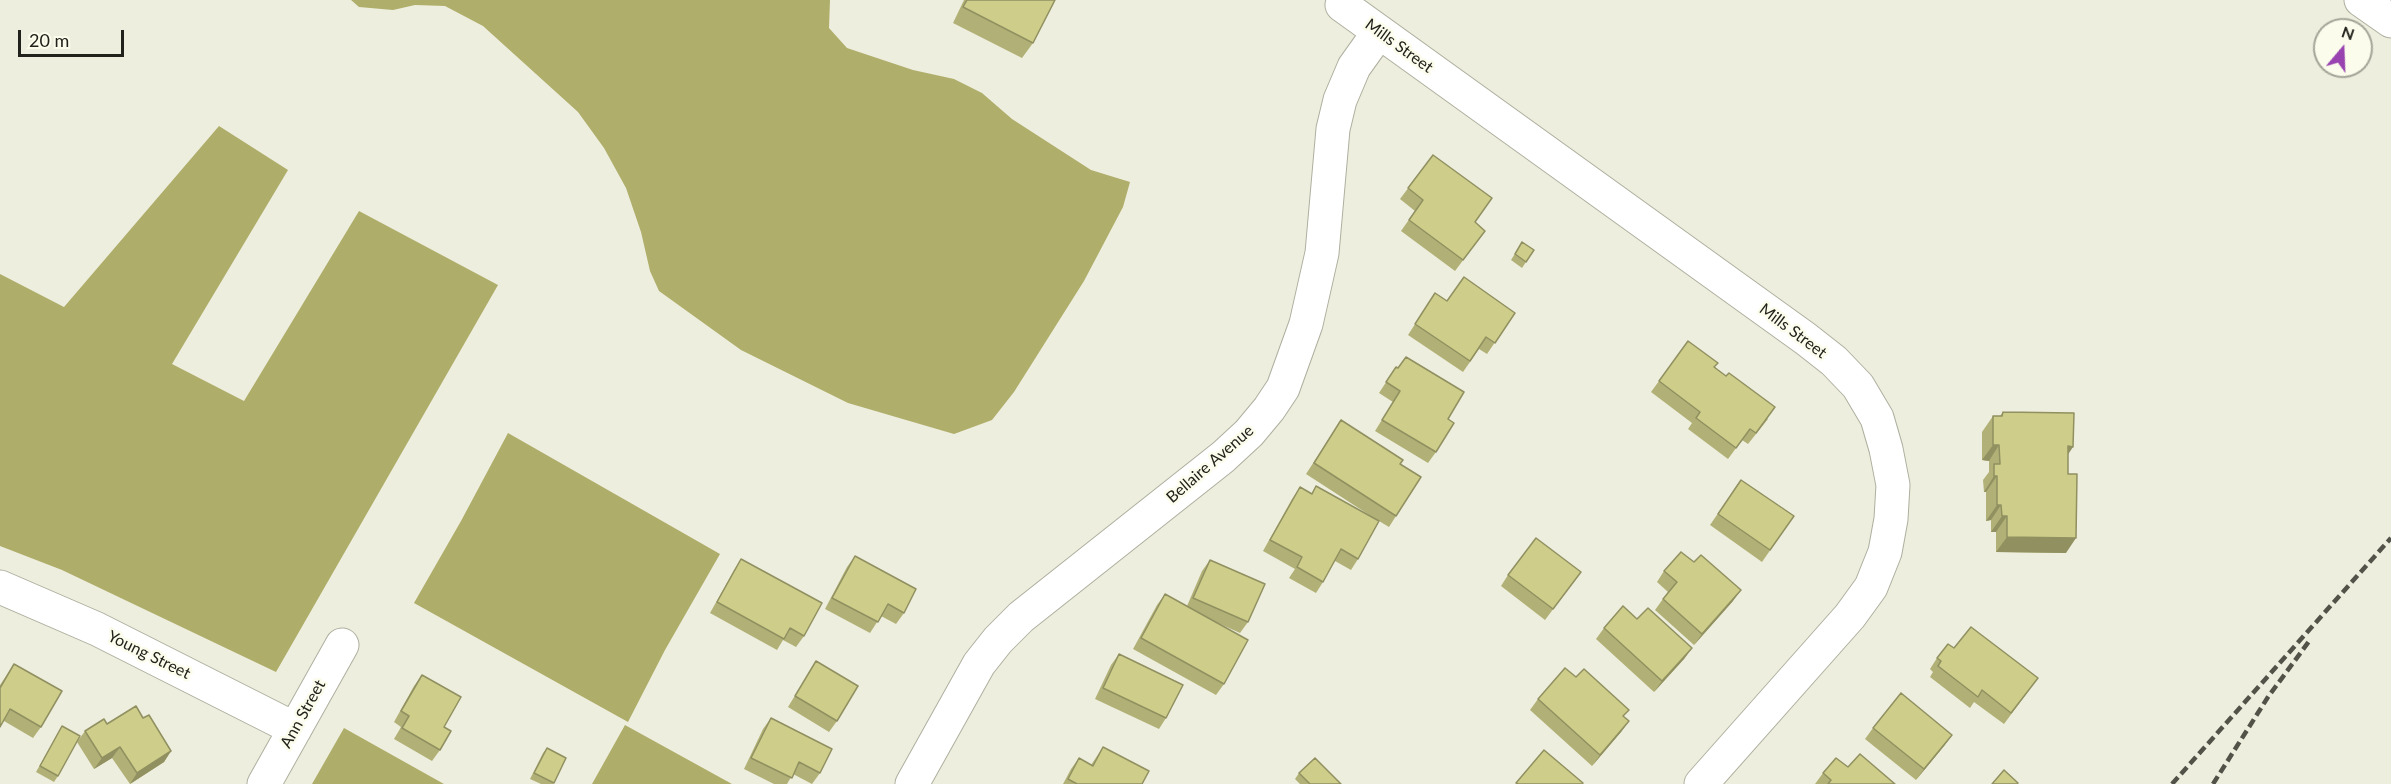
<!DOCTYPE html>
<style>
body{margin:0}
#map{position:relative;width:2391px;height:784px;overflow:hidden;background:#eeeede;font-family:Lato,sans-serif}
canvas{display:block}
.north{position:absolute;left:2313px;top:18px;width:60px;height:60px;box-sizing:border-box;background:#fbfceb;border:2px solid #a4a598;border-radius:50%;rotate:19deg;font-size:16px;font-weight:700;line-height:24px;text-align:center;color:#22221c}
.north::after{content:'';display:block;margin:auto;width:21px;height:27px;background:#9843b0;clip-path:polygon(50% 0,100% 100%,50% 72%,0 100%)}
.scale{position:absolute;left:18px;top:30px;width:106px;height:27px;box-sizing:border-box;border:3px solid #22221c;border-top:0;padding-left:8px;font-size:18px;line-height:21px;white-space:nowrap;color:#22221c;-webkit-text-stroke:4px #fbfceb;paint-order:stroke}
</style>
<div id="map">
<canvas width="2391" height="784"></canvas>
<div class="north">N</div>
<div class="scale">20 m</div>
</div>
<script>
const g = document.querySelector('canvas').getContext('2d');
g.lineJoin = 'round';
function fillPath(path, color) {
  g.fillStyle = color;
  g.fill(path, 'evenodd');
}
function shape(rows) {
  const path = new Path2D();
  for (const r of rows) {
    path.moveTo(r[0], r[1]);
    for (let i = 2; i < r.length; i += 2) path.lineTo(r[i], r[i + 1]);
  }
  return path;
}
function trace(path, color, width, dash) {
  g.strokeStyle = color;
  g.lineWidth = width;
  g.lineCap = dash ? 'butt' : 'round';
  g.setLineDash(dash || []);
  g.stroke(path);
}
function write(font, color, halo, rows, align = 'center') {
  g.font = font + ' Lato,sans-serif';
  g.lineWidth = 5;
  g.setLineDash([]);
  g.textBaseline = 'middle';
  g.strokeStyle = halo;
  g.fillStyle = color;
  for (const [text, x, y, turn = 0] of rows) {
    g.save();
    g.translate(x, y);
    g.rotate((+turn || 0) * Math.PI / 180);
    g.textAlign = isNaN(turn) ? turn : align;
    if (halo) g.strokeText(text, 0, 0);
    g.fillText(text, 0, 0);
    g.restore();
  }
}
fillPath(shape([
 [219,126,288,170,172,364,244,401,359,211,498,285,276,672,62,570,0,546,0,274,64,307],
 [508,433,720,554,665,650,628,722,414,603,461,521],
 [625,725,732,784,592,784],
 [344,728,444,784,312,784]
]), '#aead6a');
fillPath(shape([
 [351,0,830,0,829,28,847,48,913,70,954,79,982,93,1012,119,1091,170,1130,182,1123,207,1084,281,1014,392,992,420,954,434,848,403,741,350,659,291,650,271,641,232,626,188,604,148,578,112,483,26,445,6,415,5,393,10,359,7]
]), '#afae6b');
const street = shape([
 [1342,5,1806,339,1834,361,1858,386,1877,418,1886,449,1893,485,1891,519,1885,552,1871,587,1850,616,1701,784],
 [0,587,97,629,295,729],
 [264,784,342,645],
 [912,784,979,664,998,640,1021,617,1223,457,1249,433,1269,409,1283,388,1306,324,1322,253,1333,129,1340,100,1354,67,1379,32]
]);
const secondary = shape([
 [2361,0,2391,21]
]);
trace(street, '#aeaf9f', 35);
trace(secondary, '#aeaf9f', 35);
trace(street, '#fff', 33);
trace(secondary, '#fff', 33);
trace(shape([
 [2172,784,2391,538],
 [2213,784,2268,697,2310,640]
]), '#525249', 4.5, [9, 4.5]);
fillPath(shape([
 [964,0,1055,0,1033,43,1022,58,953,23],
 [1433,155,1475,222,1485,231,1455,271,1401,231,1415,211,1400,199],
 [1522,242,1534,250,1522,268,1511,260],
 [1435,293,1447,301,1515,313,1487,354,1479,349,1463,372,1408,335],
 [1406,357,1448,419,1436,452,1428,463,1375,431,1393,402,1379,393,1396,367,1398,368],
 [1715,367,1768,419,1748,444,1742,440,1728,459,1688,429,1692,423,1651,392,1659,381],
 [2003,412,2068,454,2066,553,1996,552,1996,532,1991,532,1991,520,1986,521,1986,492,1984,492,1983,480,1989,472,1989,461,1982,460,1982,432,1993,416,2000,416],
 [1341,420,1400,464,1396,516,1389,527,1379,521,1358,559,1351,570,1335,561,1323,582,1316,593,1289,578,1295,569,1263,551,1292,499,1300,487,1311,494,1316,486,1377,520,1306,474],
 [1741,480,1794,516,1762,562,1710,525],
 [855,556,904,613,896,624,881,616,870,633,825,609,847,567],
 [741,559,804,636,796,647,783,640,777,650,710,613,734,570],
 [1210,560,1248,622,1240,633,1218,623,1224,684,1216,695,1133,649,1157,605,1165,594,1187,606,1202,571],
 [1694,562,1733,601,1694,645,1655,610,1668,592,1657,582,1664,571],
 [1581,572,1545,620,1501,586,1508,575],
 [1637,619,1692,648,1684,659,1654,692,1596,639,1604,628],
 [1954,648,2030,689,2004,724,1974,702,1970,708,1930,677,1933,672,1930,669,1937,658],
 [1119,654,1166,718,1159,729,1095,699,1111,665],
 [816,661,837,721,829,732,788,707],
 [14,664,41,727,33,738,4,721,0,727,0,685],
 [422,675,444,727,440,750,432,761,394,739,401,727,394,722,414,686],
 [1538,699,1624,717,1629,721,1621,732,1592,766,1530,710],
 [143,718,171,751,164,762,130,784,112,758,94,769,77,742,85,731,107,724],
 [771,718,820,773,812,784,793,774,787,784,774,784,744,769,763,729],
 [62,726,58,776,54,782,36,772],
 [1873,728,1952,735,1944,746,1916,780,1865,739],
 [1103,747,1142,784,1063,784,1071,769,1079,758,1091,765],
 [547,748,566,758,553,784,541,784,530,779,543,753],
 [1848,767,1895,784,1815,784,1823,773],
 [1299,773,1341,784,1300,784,1295,779]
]), '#b1b177');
fillPath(shape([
 [1993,445,1999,445,1989,461,1982,460],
 [2068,446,2073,447,2063,462],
 [1994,476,1997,476,1986,492,1984,492],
 [1997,505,2001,505,1991,520,1986,521],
 [2002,516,2007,516,1996,532,1991,532],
 [2007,537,2076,538,2066,553,1996,552],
 [1741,590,1733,601,1694,645,1702,634],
 [1692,648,1684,659,1654,692,1662,681],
 [1629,721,1621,732,1592,766,1600,755],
 [1952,735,1944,746,1916,780,1924,769],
 [120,747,112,758,94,769,102,758],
 [171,751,164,762,130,784,137,773]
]), '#909061');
const building = shape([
 [967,0,1055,0,1033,43,963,7,967,0],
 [1433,155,1492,198,1475,222,1485,231,1463,260,1409,220,1423,200,1408,188,1433,155],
 [1522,242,1534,250,1526,262,1515,254,1522,242],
 [1464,277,1515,313,1495,343,1486,337,1470,361,1415,324,1435,293,1447,301,1464,277],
 [1688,341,1718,363,1714,367,1726,376,1729,373,1775,407,1756,433,1750,429,1736,448,1696,418,1700,412,1659,381,1688,341],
 [1406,357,1464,392,1448,419,1454,423,1436,452,1382,420,1400,391,1386,382,1396,367,1398,368,1406,357],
 [2003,412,2074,413,2073,447,2068,446,2068,474,2077,474,2076,538,2007,537,2007,516,2002,516,2001,505,1997,505,1997,476,1994,476,1994,464,2000,464,1999,445,1993,445,1993,416,2002,416,2003,412],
 [1341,420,1403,460,1400,464,1421,477,1396,516,1314,463,1341,420],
 [1741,480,1794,516,1770,550,1718,514,1741,480],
 [1316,486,1379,521,1358,559,1341,549,1323,582,1297,567,1302,557,1270,540,1300,487,1312,494,1316,486],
 [1536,538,1581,572,1553,609,1508,575,1536,538],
 [1681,552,1694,562,1701,555,1741,590,1702,634,1663,599,1677,582,1664,571,1681,552],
 [855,556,916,589,904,613,888,604,878,622,832,598,855,556],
 [741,559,822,603,804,636,790,628,784,639,717,602,741,559],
 [1210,560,1265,584,1248,622,1193,598,1210,560],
 [1165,594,1248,640,1224,684,1141,638,1165,594],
 [1623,606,1637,619,1648,608,1692,648,1662,681,1604,628,1623,606],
 [1971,627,2038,678,2011,713,1982,690,1978,697,1938,666,1941,661,1937,658,1948,644,1954,648,1971,627],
 [1119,654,1183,685,1166,718,1103,688,1119,654],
 [816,661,858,686,837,721,795,696,816,661],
 [14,664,62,691,41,727,10,709,0,727,0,688,14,664],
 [1565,668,1576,677,1584,669,1629,710,1623,716,1629,721,1600,755,1538,699,1565,668],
 [422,675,461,697,444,727,451,731,440,750,402,728,409,716,401,711,422,675],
 [1901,693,1952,735,1924,769,1873,728,1901,693],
 [136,706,143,718,149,715,171,751,137,773,120,747,102,758,85,731,104,719,107,724,136,706],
 [771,718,832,749,820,773,799,762,792,778,751,758,771,718],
 [62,726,80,736,58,776,40,766,62,726],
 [1103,747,1149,771,1142,784,1077,784,1068,779,1079,758,1093,766,1103,747],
 [547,748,566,758,554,783,534,773,547,748],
 [1544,750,1583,783,1582,784,1518,784,1516,783,1544,750],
 [1860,754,1895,784,1828,784,1831,780,1823,773,1836,758,1848,767,1860,754],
 [1315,758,1341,784,1310,784,1299,773,1315,758],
 [2004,770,2018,783,2017,784,1992,784,2004,770]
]);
fillPath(building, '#cece8a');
trace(building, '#909061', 1.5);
write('16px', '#22221c', '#fbfceb', [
 ["Mills Street",1399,46,36],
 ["Mills Street",1793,331,37],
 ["Bellaire Avenue",1210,464,-41],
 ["Young Street",149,655,26],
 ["Ann Street",303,714,-61]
]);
</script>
